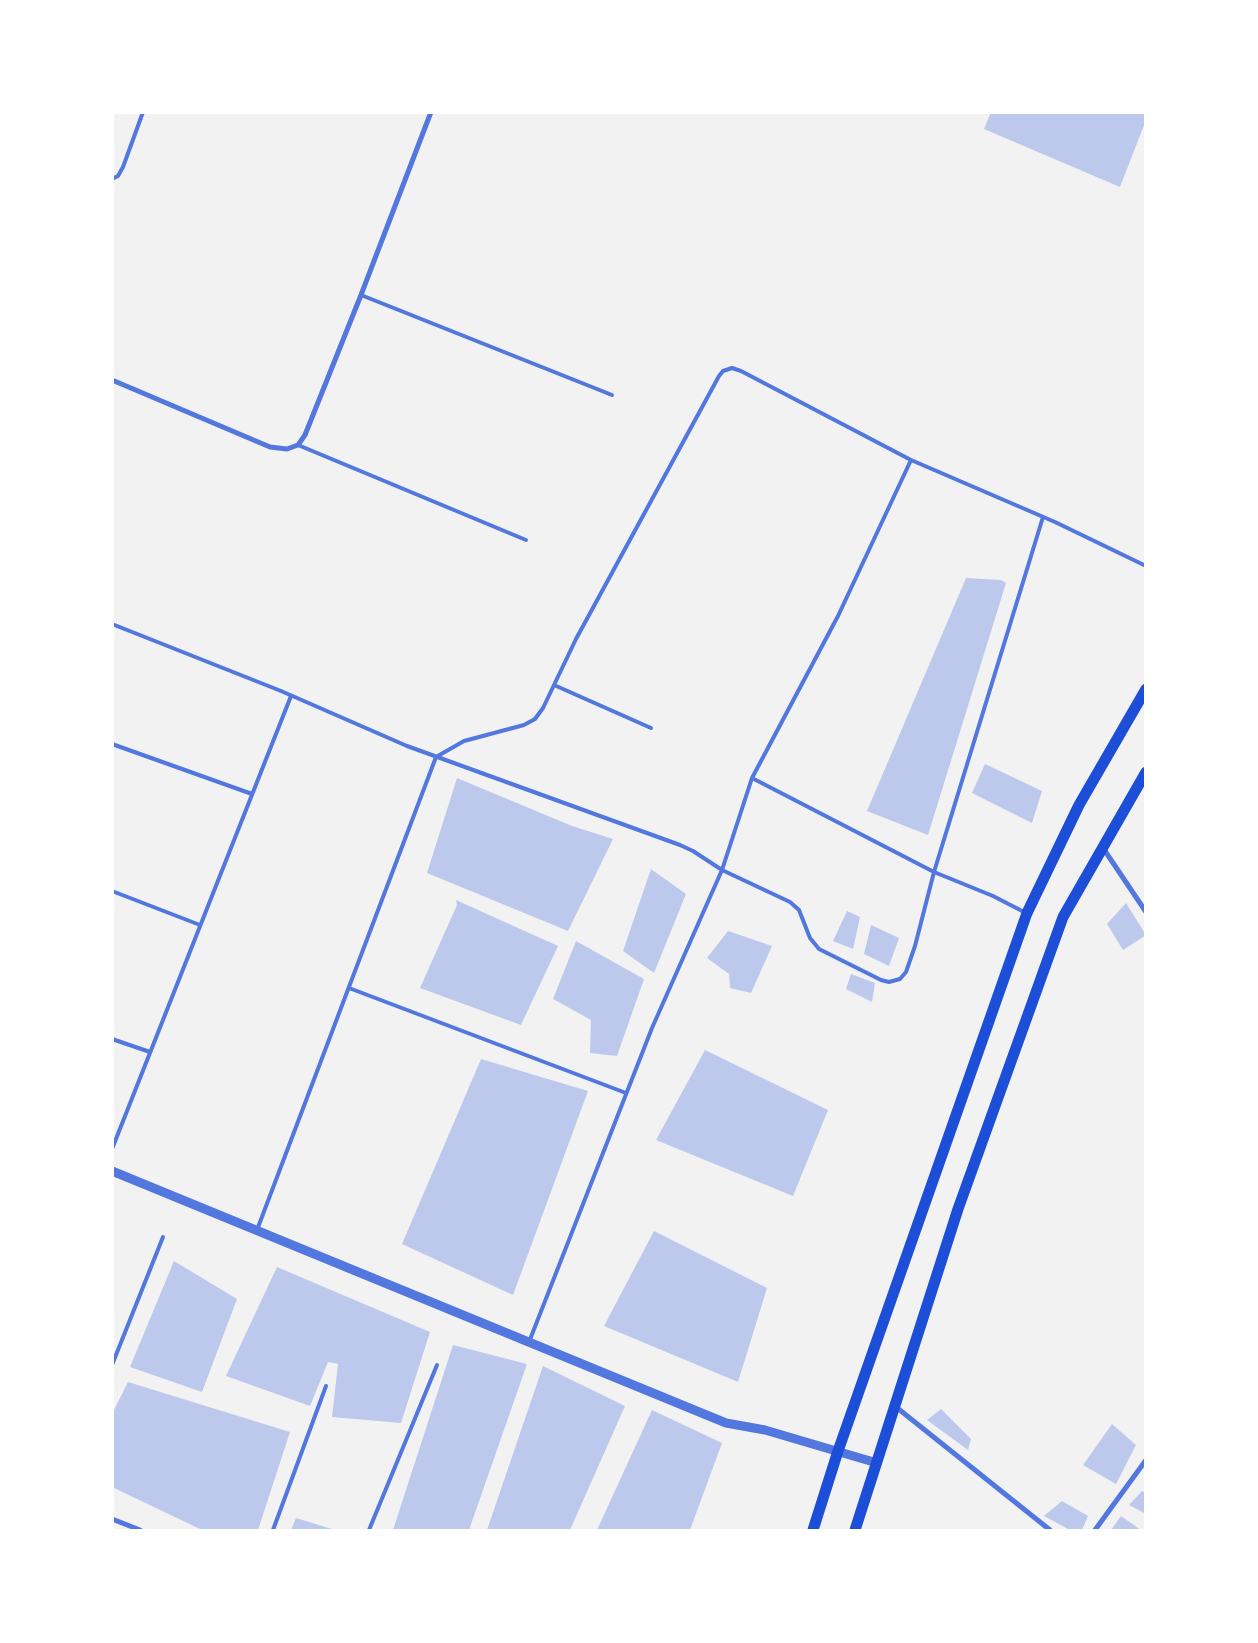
<!DOCTYPE html>
<style>
body{margin:0}
#map{position:relative;width:1258px;height:1643px;overflow:hidden;background:#f2f2f2;font-family:"DejaVu Sans",sans-serif}
canvas{display:block}
.frame{position:absolute;inset:0;border:114px solid #fff;pointer-events:none}
</style>
<div id="map">
<canvas width="1258" height="1643"></canvas>
<div class="frame"></div>
</div>
<script>
const g = document.querySelector('canvas').getContext('2d');
g.lineJoin = 'round';
function fillPath(path, color) {
  g.fillStyle = color;
  g.fill(path, 'evenodd');
}
function shape(rows) {
  const path = new Path2D();
  for (const r of rows) {
    path.moveTo(r[0], r[1]);
    for (let i = 2; i < r.length; i += 2) path.lineTo(r[i], r[i + 1]);
  }
  return path;
}
function trace(path, color, width, dash) {
  g.strokeStyle = color;
  g.lineWidth = width;
  g.lineCap = dash ? 'butt' : 'round';
  g.setLineDash(dash || []);
  g.stroke(path);
}
fillPath(shape([
 [991,112,1146,112,1146,120,1120,187,984,129],
 [966,578,1001,580,1006,583,928,835,867,811],
 [985,764,1042,791,1032,823,972,793],
 [457,778,572,826,613,839,568,931,427,873],
 [651,869,686,894,654,973,623,951],
 [456,900,558,946,521,1025,420,988,457,905],
 [1126,903,1146,935,1123,950,1107,924],
 [847,911,860,917,853,949,833,941],
 [871,925,899,938,889,966,864,954],
 [728,931,772,946,751,993,730,988,729,974,707,958],
 [576,941,644,979,617,1056,590,1053,591,1020,553,999],
 [851,974,875,983,872,1002,846,989],
 [705,1050,828,1110,793,1196,656,1140],
 [481,1059,588,1091,513,1295,402,1244],
 [654,1231,767,1288,738,1382,604,1326],
 [174,1261,237,1299,202,1392,130,1367],
 [277,1267,430,1332,401,1423,332,1417,338,1364,328,1362,310,1406,226,1376],
 [453,1345,527,1364,469,1530,393,1530],
 [543,1366,625,1406,570,1530,487,1530],
 [128,1382,290,1432,258,1530,202,1530,112,1487,112,1414],
 [941,1409,971,1439,968,1450,927,1420],
 [652,1410,722,1443,690,1530,597,1530],
 [1112,1424,1136,1445,1116,1484,1083,1465],
 [1142,1491,1146,1493,1146,1514,1129,1505],
 [1062,1501,1088,1516,1082,1530,1070,1530,1044,1516],
 [1121,1516,1141,1530,1111,1530],
 [296,1518,335,1530,291,1530]
]), '#bdc9ec');
trace(shape([
 [112,179,118,176,123,167,143,112],
 [361,295,612,395],
 [298,445,526,540],
 [112,624,281,691,407,746,680,845,693,851,722,870,790,902,799,910,810,938,819,949,881,980,889,982,900,979,906,972,915,946,934,872,1043,517],
 [554,685,651,728],
 [112,744,252,794],
 [752,778,934,872,993,896,1026,913],
 [112,891,200,925],
 [349,988,626,1093],
 [112,1039,150,1052],
 [112,1149,291,696],
 [257,1230,436,757,464,741,524,725,535,719,543,708,576,639,719,376,723,371,732,368,741,371,911,460,1055,522,1146,566],
 [529,1342,652,1028,722,870,752,778,838,616,911,460],
 [112,1365,163,1237],
 [273,1530,326,1386],
 [369,1530,437,1365]
]), '#5277de', 4);
trace(shape([
 [112,380,270,447,287,449,298,445,305,435,361,295,431,112],
 [1103,848,1146,912],
 [896,1407,1050,1530],
 [112,1519,140,1530],
 [1095,1530,1146,1460]
]), '#5277de', 5);
trace(shape([
 [112,1171,726,1423,765,1430,877,1463]
]), '#5277de', 9);
trace(shape([
 [813,1530,838,1451,1027,913,1079,805,1146,689],
 [855,1530,958,1209,1063,917,1146,772]
]), '#1d4ed8', 11);
</script>
